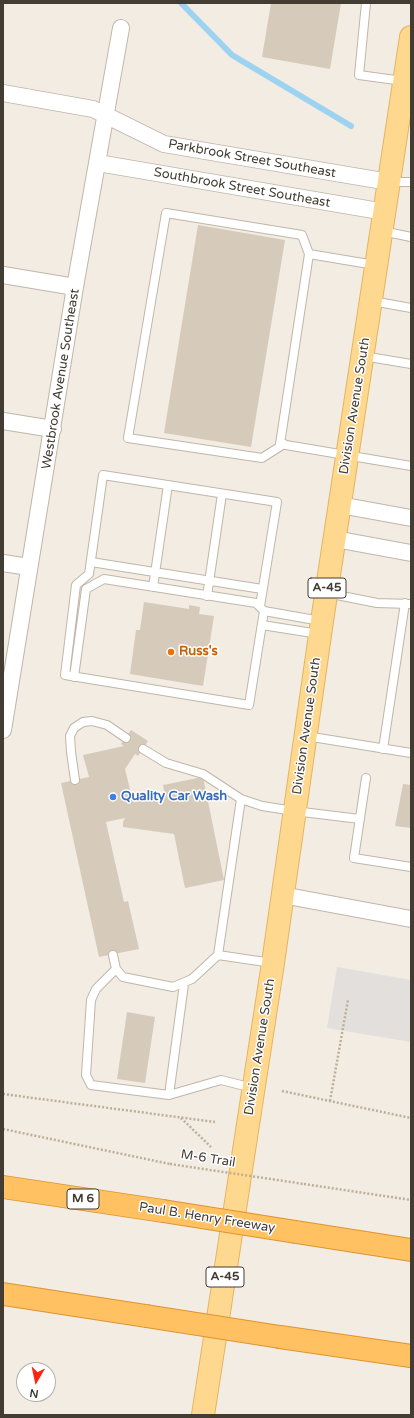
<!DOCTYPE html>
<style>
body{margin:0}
#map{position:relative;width:414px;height:1418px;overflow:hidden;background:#f2ece3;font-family:"Varela Round",sans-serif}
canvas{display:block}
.frame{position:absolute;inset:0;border:4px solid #433c33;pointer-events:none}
.north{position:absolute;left:16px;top:1362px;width:40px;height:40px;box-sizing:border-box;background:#fff;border:1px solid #b4b1ad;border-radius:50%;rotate:189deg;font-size:11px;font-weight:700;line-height:16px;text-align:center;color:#433c33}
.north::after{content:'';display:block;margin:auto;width:14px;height:18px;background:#fc250f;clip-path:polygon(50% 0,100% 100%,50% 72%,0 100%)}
</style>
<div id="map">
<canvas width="414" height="1418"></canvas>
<div class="frame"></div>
<div class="north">N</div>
</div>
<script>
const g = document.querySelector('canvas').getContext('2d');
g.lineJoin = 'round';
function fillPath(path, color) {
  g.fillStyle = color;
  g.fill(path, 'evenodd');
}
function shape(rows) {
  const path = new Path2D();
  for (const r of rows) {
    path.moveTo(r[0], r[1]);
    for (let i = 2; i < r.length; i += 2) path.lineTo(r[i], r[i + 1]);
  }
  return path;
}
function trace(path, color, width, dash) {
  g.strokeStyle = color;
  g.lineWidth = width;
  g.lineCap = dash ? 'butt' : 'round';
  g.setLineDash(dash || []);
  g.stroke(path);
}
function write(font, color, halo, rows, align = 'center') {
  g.font = font + ' "Varela Round",sans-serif';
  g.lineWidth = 3;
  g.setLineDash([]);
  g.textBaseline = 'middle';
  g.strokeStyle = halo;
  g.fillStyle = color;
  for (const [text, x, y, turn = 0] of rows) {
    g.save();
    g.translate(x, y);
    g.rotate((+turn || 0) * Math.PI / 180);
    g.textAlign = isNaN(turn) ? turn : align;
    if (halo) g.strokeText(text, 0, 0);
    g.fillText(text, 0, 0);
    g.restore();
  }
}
fillPath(shape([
 [337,967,411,980,411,1042,327,1028]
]), '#e2dfdc');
trace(shape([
 [181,3,232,55,351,126]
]), '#9dd3f0', 6);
fillPath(shape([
 [271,3,341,3,330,69,262,57],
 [198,225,285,240,251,447,164,433],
 [144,602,189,609,189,605,200,607,199,614,214,616,203,686,130,674,136,630,140,630],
 [131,730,148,741,138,756,135,754,125,769,133,802,165,795,163,785,203,777,224,880,185,888,174,834,123,827,123,822,125,818,106,822,124,902,128,901,139,949,99,957,61,783,89,777,83,755,124,746,121,744],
 [403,784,411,785,411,828,395,826],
 [127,1012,155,1017,145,1083,117,1079]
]), '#d6cabb');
const lane = shape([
 [366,3,359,75,403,81],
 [390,182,411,182],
 [382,231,411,237],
 [375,265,309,254,280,444,411,466],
 [372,301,411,308],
 [363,356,411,364],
 [284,444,262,458,128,438,166,213,302,235,309,254],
 [91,562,262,589],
 [153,587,168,485],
 [327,593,377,603,411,604],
 [207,596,222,494],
 [260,606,277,502,103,475,89,574,76,585,65,675,249,705,264,611],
 [262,625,319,634],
 [74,677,86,589,104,579,256,603,264,611,321,621],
 [306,736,411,753],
 [143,749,166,763,203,774,241,799,262,806,294,811,360,819],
 [383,749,405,603],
 [366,778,354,858,411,867],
 [75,780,71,752,70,736,74,728,83,722,92,721,107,725,126,738],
 [113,955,116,969,123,977,173,987,192,979,218,955,272,963],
 [218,955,241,799],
 [116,969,96,989,91,1000,86,1075,91,1085,169,1095,221,1080,253,1088],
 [169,1095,184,984]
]);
const street = shape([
 [3,93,93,109,164,144,389,182],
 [98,163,385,212],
 [3,275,75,287],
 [3,421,53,429],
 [340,505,411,518],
 [335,539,411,553],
 [3,563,29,567],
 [3,730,75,287,121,28],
 [282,895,411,919]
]);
const primary = shape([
 [203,1415,273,963,322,621,411,37]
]);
const highway = shape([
 [3,1187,163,1211],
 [296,1232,411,1250],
 [3,1294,146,1316],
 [280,1337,411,1356]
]);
trace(lane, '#c0b6a9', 10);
trace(street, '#c0b6a9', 18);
trace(primary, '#e4b45e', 24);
trace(highway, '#de9430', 24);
trace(shape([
 [282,1091,411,1118],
 [3,1094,215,1122],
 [330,1101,348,1000],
 [181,1118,211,1147],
 [3,1129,170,1164],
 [304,1184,411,1200]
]), '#bfae97', 2.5, [2, 2]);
trace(lane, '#fff', 8);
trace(street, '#fff', 16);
trace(primary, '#ffd88f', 22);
trace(highway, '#ffc161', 22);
const highwayBridge = shape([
 [163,1211,296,1232],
 [146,1316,280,1337]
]);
trace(highwayBridge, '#de9430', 24, []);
trace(shape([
 [170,1164,304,1184]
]), '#bfae97', 2.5, [2, 2]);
trace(highwayBridge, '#ffc161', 22);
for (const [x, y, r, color] of [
 [171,652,4,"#e8710a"],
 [113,797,4,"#3f7fe0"]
]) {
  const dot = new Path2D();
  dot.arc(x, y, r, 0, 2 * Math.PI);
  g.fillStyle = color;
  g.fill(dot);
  trace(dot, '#fff', 1.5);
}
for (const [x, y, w] of [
 [327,588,38],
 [83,1199,32],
 [225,1277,38]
]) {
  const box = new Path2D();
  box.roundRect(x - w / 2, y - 10, w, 20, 3);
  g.fillStyle = '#fff';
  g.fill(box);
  trace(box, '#433c33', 1);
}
write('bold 12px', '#433c33', null, [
 ["A-45",327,588],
 ["M 6",83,1199],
 ["A-45",225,1277]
]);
write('13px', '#433c33', '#fff', [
 ["Parkbrook Street Southeast",252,159,10],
 ["Southbrook Street Southeast",242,188,10],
 ["Westbrook Avenue Southeast",61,379,-81],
 ["Division Avenue South",355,406,-81],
 ["Division Avenue South",307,726,-82],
 ["Division Avenue South",260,1047,-81],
 ["M-6 Trail",208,1159,9],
 ["Paul B. Henry Freeway",207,1218,9]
]);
write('bold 13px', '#c56008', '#fff', [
 ["Russ's",179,652]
], 'left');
write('bold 13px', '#366cbe', '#fff', [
 ["Quality Car Wash",121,797]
], 'left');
</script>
